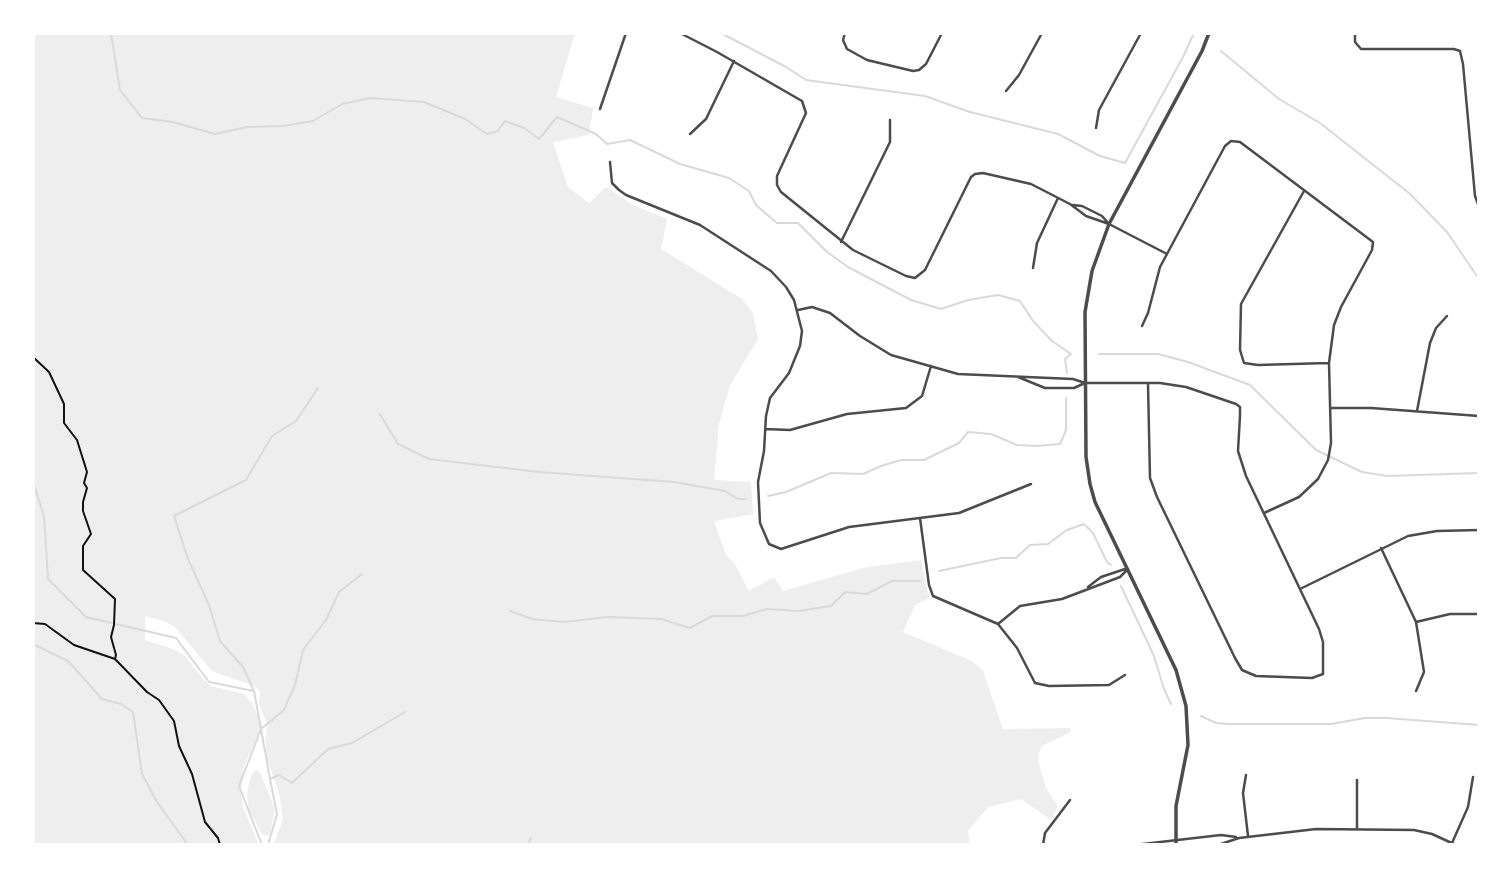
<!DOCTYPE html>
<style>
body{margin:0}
#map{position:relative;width:1512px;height:878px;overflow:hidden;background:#fff;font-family:Lato,sans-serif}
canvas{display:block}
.frame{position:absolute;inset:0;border:35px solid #fff;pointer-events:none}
</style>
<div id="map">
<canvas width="1512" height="878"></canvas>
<div class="frame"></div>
</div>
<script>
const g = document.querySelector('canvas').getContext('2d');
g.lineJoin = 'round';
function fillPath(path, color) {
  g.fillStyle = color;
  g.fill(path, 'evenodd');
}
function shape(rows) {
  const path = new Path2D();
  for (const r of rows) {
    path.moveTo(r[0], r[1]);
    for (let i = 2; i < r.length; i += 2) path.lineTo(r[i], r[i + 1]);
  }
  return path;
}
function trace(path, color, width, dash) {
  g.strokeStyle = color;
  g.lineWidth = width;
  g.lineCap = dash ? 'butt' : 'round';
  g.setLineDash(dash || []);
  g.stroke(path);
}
fillPath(shape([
 [33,33,575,33,556,97,593,108,589,135,553,142,568,187,589,203,606,187,633,205,667,219,661,249,742,299,753,313,758,339,730,385,719,424,714,480,751,482,753,514,714,521,726,555,735,564,749,591,774,577,783,591,863,568,921,560,929,598,915,605,903,632,972,661,983,671,1003,729,1070,728,1071,732,1042,746,1039,753,1038,761,1046,788,1058,807,1051,820,1021,799,988,807,968,831,970,845,274,845,283,819,279,793,265,753,267,724,259,704,260,691,254,686,212,671,176,628,164,621,145,616,145,640,173,649,185,656,203,679,211,686,244,694,252,703,262,725,243,769,241,792,243,807,259,845,33,845],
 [256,770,260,773,275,809,270,834,266,836,262,834,249,810,247,795,251,775]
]), '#eee');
trace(shape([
 [111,33,120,90,142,118,173,122,215,134,247,127,283,126,313,121,342,104,370,98,424,102,465,119,487,134,498,131,505,121,524,128,539,139,557,117,596,134,607,144,630,140,680,164,729,178,749,191,756,205,777,223,798,223,827,252,848,267,911,300,941,309,968,300,998,295,1020,301,1033,321,1052,341,1071,354,1065,359,1067,373],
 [721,33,786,67,806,80,925,96,970,112,1058,134,1100,156,1125,163,1183,57,1194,33],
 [1221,51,1279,99,1320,123,1409,193,1447,232,1479,279],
 [1099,354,1158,354,1188,362,1250,385,1316,450,1362,472,1387,476,1479,473],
 [380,414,398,444,429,459,539,472,674,482,725,491,738,499,745,499],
 [33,482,44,516,48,579,86,617,176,638,209,682,254,691,261,729,239,786,262,845],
 [768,496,786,492,831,473,863,474,881,466,901,460,924,460,959,443,968,432,991,434,1017,445,1036,446,1060,444,1066,430,1066,398],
 [939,571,1001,558,1016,558,1030,545,1048,544,1067,530,1084,524,1093,533,1107,562,1111,565],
 [1121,586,1154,656,1164,689,1171,704],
 [510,611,532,619,564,622,608,617,661,619,690,628,712,616,743,616,767,609,798,611,831,606,845,592,867,594,892,581,920,581],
 [33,644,68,661,102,699,121,704,133,712,142,774,157,802,188,845],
 [253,689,243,667,220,641,209,605,188,559,174,516,246,480,272,436,296,421,318,388],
 [1201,716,1216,723,1229,724,1331,724,1365,718,1387,718,1479,725],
 [270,779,261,729,284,710,295,685,303,650,326,620,339,592,362,574],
 [268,845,277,814,270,779,279,775,292,783,328,749,352,743,405,712],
 [528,845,531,838]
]), '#d9d9d9', 2);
trace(shape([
 [33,357,49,372,64,404,64,423,77,440,87,472,84,483,87,488,83,502,83,511,91,534,83,546,83,570,115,599,114,625,111,637,116,655,115,659],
 [33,623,45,624,74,645,115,659,147,692,159,700,174,721,179,746,192,774,205,822,218,838,220,845]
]), '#111', 2);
trace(shape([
 [680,33,717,52,802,101,806,113,777,176,777,185,781,192,853,250,906,276,915,278,925,270,971,177,975,174,983,173,1031,184,1070,204,1086,216,1109,224,1167,254],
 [845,33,843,40,847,49,867,60,913,71,919,70,926,64,942,33],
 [1355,33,1355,42,1361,49,1454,49,1460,51,1463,64,1475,196,1479,207],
 [1006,91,1019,75,1042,33],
 [600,109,626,33],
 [1096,128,1099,110,1141,33],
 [690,134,706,119,734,61],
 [610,162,612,183,619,190,626,195,700,225,771,271,786,287,794,300,802,331,800,346,789,373,770,398,766,416,764,451,758,482,760,523,769,544,781,549,849,527,959,513,1031,484],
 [1304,191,1241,304,1240,350,1244,363,1258,365,1328,363],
 [1073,205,1082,206,1102,216,1109,224],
 [841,242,890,142,890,120],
 [1033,268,1037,243,1058,198],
 [798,310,812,307,830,313,860,336,891,355,958,374,1073,379,1085,383,1160,383,1186,387,1236,404,1240,407,1240,416,1238,451,1246,476,1319,629,1323,642,1323,674,1312,678,1256,676,1242,670,1235,658,1157,497,1150,478,1148,384],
 [1142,326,1148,313,1160,267,1225,146,1231,141,1240,142,1373,242,1372,250,1341,307,1334,325,1329,363,1331,443,1328,460,1318,479,1299,497,1264,513],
 [1018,377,1045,388,1074,388,1085,383],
 [1332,408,1371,408,1479,416],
 [1417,411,1430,343,1436,328,1447,316],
 [765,429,790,430,847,414,906,408,922,396,931,366],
 [920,518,929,585,933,596,998,624,1017,648,1035,683,1049,686,1109,685,1125,675],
 [1381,548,1416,622,1424,672,1416,691],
 [1088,587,1101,577,1125,569],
 [1300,589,1408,536,1437,531,1479,530],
 [1416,622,1450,614,1479,614],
 [998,624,1020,606,1062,599,1120,577,1128,569],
 [1246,775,1243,793,1248,836],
 [1357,780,1357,829],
 [1452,843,1468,807,1473,777],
 [1043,845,1045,833,1070,800],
 [1134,845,1221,835,1236,837],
 [1218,845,1239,838,1316,829,1414,830,1432,834,1456,845]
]), '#4c4c4c', 2.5);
trace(shape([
 [1176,845,1176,806,1188,745,1186,706,1176,670,1095,502,1090,484,1086,457,1085,312,1092,271,1109,224,1202,51,1209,33]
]), '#4c4c4c', 3.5);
</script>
